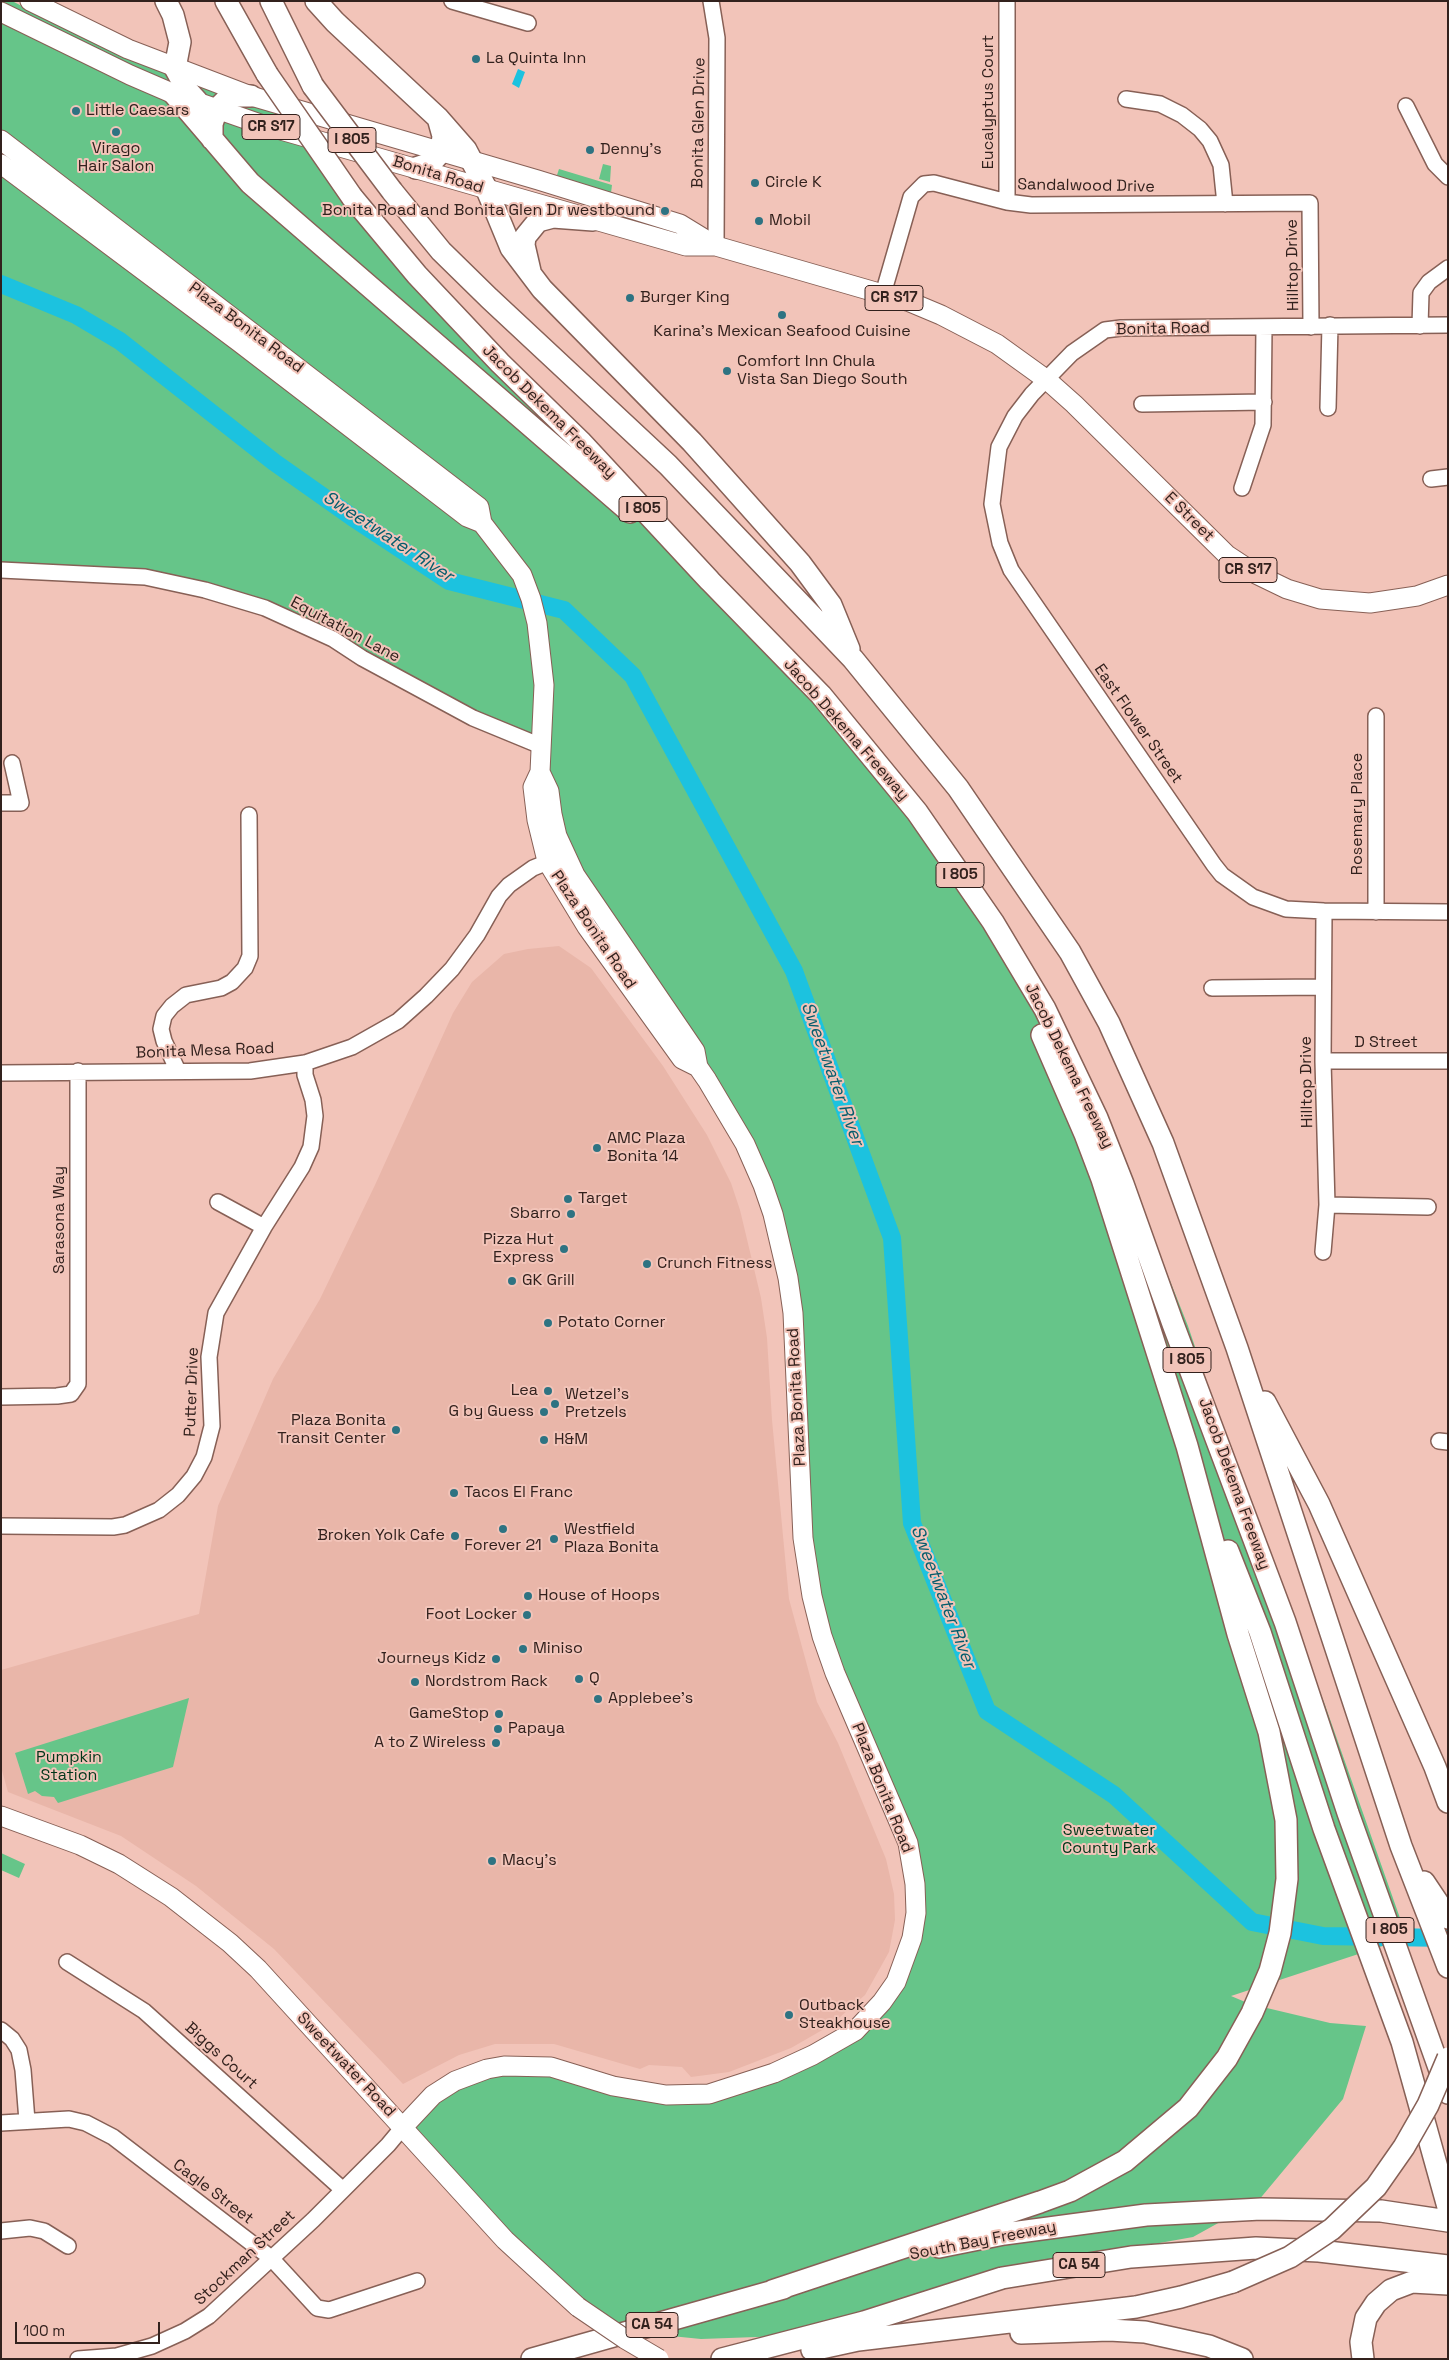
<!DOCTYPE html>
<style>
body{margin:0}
#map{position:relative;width:1449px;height:2360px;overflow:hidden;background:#f2c4b9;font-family:"Space Grotesk",sans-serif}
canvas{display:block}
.frame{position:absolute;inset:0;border:2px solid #32211d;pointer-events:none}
.scale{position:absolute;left:15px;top:2322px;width:145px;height:22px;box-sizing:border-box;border:2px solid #32211d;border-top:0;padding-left:6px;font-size:15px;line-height:18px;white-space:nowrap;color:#32211d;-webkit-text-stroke:4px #f2c4b9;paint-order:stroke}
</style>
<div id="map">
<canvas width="1449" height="2360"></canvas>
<div class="frame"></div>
<div class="scale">100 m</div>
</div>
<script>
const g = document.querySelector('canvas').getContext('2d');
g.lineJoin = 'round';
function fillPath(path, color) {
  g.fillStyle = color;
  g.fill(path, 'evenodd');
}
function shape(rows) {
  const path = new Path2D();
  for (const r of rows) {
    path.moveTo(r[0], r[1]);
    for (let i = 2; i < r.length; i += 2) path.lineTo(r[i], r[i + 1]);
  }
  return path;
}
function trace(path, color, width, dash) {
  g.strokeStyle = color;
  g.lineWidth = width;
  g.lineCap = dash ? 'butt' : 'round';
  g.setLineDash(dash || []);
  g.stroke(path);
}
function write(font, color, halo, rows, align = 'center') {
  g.font = font + ' "Space Grotesk",sans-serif';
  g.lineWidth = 4;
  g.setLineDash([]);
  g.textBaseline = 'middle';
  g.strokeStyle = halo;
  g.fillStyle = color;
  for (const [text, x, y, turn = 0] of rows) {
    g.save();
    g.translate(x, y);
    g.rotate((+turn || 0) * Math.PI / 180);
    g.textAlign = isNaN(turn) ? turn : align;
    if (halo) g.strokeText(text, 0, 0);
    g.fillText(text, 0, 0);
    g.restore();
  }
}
fillPath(shape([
 [559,946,591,968,663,1066,707,1135,731,1183,740,1210,761,1298,767,1338,772,1420,789,1599,817,1702,838,1743,886,1859,894,1894,895,1920,889,1952,865,1995,831,2025,791,2048,729,2072,691,2077,682,2067,649,2065,640,2069,554,2044,495,2044,459,2055,403,2084,274,1949,196,1886,121,1836,8,1792,1,1767,1,1670,199,1614,218,1506,273,1379,320,1299,375,1185,453,1013,472,982,504,954,528,949]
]), '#e9b6a9');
fillPath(shape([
 [1,1,12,1,65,28,281,113,304,147,352,197,370,237,493,368,576,446,917,812,1106,1120,1188,1326,1243,1489,1325,1705,1407,1938,1231,1996,1250,2004,1330,2023,1366,2026,1343,2099,1258,2201,1193,2237,1126,2249,812,2335,701,2339,651,2334,608,2324,577,2307,402,2126,428,2099,511,2066,688,2095,838,2042,902,1968,913,1871,815,1613,794,1322,749,1152,575,897,541,741,472,718,358,656,204,588,1,569],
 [603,164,611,166,610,182,599,179],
 [559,169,612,185,611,193,562,178,557,175],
 [189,1698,173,1767,58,1803,54,1797,42,1796,35,1791,28,1794,15,1753],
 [1,1853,25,1864,19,1878,1,1870]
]), '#66c589');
fillPath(shape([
 [518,69,525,72,519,88,512,84]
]), '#1cc2df');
trace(shape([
 [1,284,76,315,120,341,274,462,352,517,449,581,564,610,633,676,794,971,892,1238,912,1523,987,1711,1114,1795,1252,1922,1323,1936,1448,1938]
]), '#1cc2df', 18);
const minor = shape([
 [452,1,528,23],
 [711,1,717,38,716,246],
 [1007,1,1007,202],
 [1126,99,1160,104,1182,115,1200,129,1210,141,1221,165,1225,204],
 [1406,106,1435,164,1448,177],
 [883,294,911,197,924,184,934,183,1007,202,1031,205,1310,203,1311,327],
 [1448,325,1121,328,1105,330,1072,353,1032,394,1015,416,999,447,992,504,1000,543,1011,570,1214,865,1222,875,1253,897,1286,909,1324,911,1448,912],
 [1420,326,1421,293,1429,282,1448,268],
 [1142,404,1264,402],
 [1328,408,1330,325],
 [1431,479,1448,477],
 [1242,488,1263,425,1264,327],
 [1,570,145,577,205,590,265,608,333,639,362,658,473,718,541,746],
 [1376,716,1376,912],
 [1,803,21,803,12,763],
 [1212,988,1323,987],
 [1323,1061,1448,1061],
 [178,1071,164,1041,161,1029,164,1016,172,1006,186,995,221,988,232,982,245,968,250,956,249,815],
 [1,1073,250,1071,305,1063,352,1047,398,1021,426,996,452,969,477,935,499,896,509,885,533,868,558,858],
 [218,1202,264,1227],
 [1327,1205,1428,1207],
 [1323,1252,1327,1205,1323,1061,1324,911],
 [1,1397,57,1396,71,1394,78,1384,78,1071],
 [1439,1441,1448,1442],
 [1,1526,113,1527,125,1525,159,1510,178,1495,194,1476,204,1457,212,1426,209,1357,216,1313,264,1227,302,1167,311,1147,315,1116,313,1100,305,1075,305,1063],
 [67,1962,144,2011,342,2189],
 [1,2030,12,2039,19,2050,23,2070,27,2121],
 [1,2123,69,2119,86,2123,113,2137,271,2258,317,2308,329,2310,417,2281],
 [1,2231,30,2228,44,2231,68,2246],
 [78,2359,117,2356,152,2346,185,2331,209,2316,313,2220,388,2145,403,2127]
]);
const major = shape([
 [30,1,128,49,251,96,538,180,680,224,716,246,910,302,941,315,997,344,1047,380,1074,404,1227,555,1256,574,1287,589,1320,599,1370,603,1417,596,1448,585],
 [1,12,130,75,174,94,260,124,686,246,714,246],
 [1,140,479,507,482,523,522,575,531,599,537,623,544,685,540,772,533,787,537,820,547,861,587,927,682,1059,698,1067,707,1080,745,1144,763,1185,773,1214,788,1278,793,1313,803,1538,812,1596,822,1636,835,1673,908,1843,915,1884,916,1913,912,1938,896,1982,882,2002,855,2031,813,2055,774,2073,709,2094,666,2095,613,2086,551,2067,504,2066,487,2069,455,2081,433,2095,403,2127],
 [1,164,239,342,467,517,482,523],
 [540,772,549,791,552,814,557,836,575,875,695,1051,698,1067],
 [1,1816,80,1845,119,1864,171,1897,230,1943,258,1969,505,2240,578,2307]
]);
const highway = shape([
 [166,1,173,15,180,42,175,68,187,90,197,101],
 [226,1,267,74],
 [271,1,313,86],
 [316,1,335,22,438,118,466,150,487,190,511,248,542,289,692,442,800,563,831,605,849,649],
 [174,94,250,183,630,512],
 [212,139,212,124,217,109,230,96,251,96],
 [416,168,431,163,441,152,443,136,438,118],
 [392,191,441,251,489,298,668,465,853,659,958,788,1070,952,1109,1023,1163,1143,1237,1348,1401,1846,1448,1967],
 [352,197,417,275,500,363,580,441,710,581,821,695,917,812,993,922,1045,1009,1097,1118,1123,1184,1173,1324,1285,1622,1348,1813,1448,2093],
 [530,271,524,245,525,237,538,221,553,217,593,220],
 [1265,1402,1319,1504,1435,1767,1448,1802],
 [1228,1551,1260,1632,1324,1829,1402,2042,1448,2207],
 [1424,1882,1448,1918],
 [939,2247,1004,2234,1146,2215,1261,2209,1381,2211,1448,2221],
 [772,2291,1040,2202,1070,2191,1125,2161,1188,2108,1227,2058,1252,2013,1270,1971,1280,1933,1287,1879,1286,1820,1269,1732,1238,1634,1187,1446,1102,1179,1085,1134,1042,1035],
 [1021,2333,1109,2330,1145,2332,1209,2346,1242,2359],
 [812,2350,858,2340,1136,2307,1181,2297,1233,2282],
 [532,2359,784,2288],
 [722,2359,864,2322,1002,2278,1131,2257,1256,2248,1319,2251,1448,2266],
 [1363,2359,1361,2342,1366,2318,1376,2303,1391,2290,1412,2282,1448,2284]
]);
trace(minor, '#876056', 18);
trace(major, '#876056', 21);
trace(highway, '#876056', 24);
trace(minor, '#fff', 15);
trace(major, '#fff', 19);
trace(highway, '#fff', 21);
const majorBridge = shape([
 [578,2307,625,2339,659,2359]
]);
const highwayBridge = shape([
 [267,74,352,197],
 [313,86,392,191],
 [1233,2282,1290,2257,1332,2229,1376,2187,1404,2147,1428,2105,1448,2058]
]);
trace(majorBridge, '#876056', 21, []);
trace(highwayBridge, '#876056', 24, []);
trace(majorBridge, '#fff', 19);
trace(highwayBridge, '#fff', 21);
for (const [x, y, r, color] of [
 [476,59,5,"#2e7382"],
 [76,111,5,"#2e7382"],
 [116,132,5,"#2e7382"],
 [590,150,5,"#2e7382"],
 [755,183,5,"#2e7382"],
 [665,211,5,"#2e7382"],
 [759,221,5,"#2e7382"],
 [630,298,5,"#2e7382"],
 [782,315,5,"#2e7382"],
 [727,371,5,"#2e7382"],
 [597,1148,5,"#2e7382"],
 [568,1199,5,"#2e7382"],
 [571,1214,5,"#2e7382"],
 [564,1249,5,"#2e7382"],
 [647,1264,5,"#2e7382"],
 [512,1281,5,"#2e7382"],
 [548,1323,5,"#2e7382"],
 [548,1391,5,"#2e7382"],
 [555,1404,5,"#2e7382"],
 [544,1412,5,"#2e7382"],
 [396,1430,5,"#2e7382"],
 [544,1440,5,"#2e7382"],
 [454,1493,5,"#2e7382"],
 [503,1529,5,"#2e7382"],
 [455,1536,5,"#2e7382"],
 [554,1539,5,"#2e7382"],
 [528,1596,5,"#2e7382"],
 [527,1615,5,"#2e7382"],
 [523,1649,5,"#2e7382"],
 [496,1659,5,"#2e7382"],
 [579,1679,5,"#2e7382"],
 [415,1682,5,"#2e7382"],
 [598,1699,5,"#2e7382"],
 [499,1714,5,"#2e7382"],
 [498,1729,5,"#2e7382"],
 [496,1743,5,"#2e7382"],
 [492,1861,5,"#2e7382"],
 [789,2015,5,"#2e7382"]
]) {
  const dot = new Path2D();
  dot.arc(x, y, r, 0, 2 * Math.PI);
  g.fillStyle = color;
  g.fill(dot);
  trace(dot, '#f2c4b9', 2);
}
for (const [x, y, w] of [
 [271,127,58],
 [352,140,48],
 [894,298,58],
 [643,509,48],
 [1248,570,58],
 [960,875,48],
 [1187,1360,48],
 [1390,1930,48],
 [1079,2265,52],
 [652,2325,52]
]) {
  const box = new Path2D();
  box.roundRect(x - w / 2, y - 12.5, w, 25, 4);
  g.fillStyle = '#f2c4b9';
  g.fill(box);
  trace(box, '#32211d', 1);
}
write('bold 15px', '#32211d', null, [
 ["CR S17",271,127],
 ["I 805",352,140],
 ["CR S17",894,298],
 ["I 805",643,509],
 ["CR S17",1248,570],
 ["I 805",960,875],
 ["I 805",1187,1360],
 ["I 805",1390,1930],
 ["CA 54",1079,2265],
 ["CA 54",652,2325]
]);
write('16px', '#32211d', '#f2c4b9', [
 ["La Quinta Inn",486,59],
 ["Little Caesars",86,111],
 ["Virago",116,149,"center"],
 ["Hair Salon",116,167,"center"],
 ["Denny's",600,150],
 ["Circle K",765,183],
 ["Bonita Road and Bonita Glen Dr westbound",655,211,"right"],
 ["Mobil",769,221],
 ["Burger King",640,298],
 ["Karina's Mexican Seafood Cuisine",782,332,"center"],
 ["Comfort Inn Chula",737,362],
 ["Vista San Diego South",737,380],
 ["AMC Plaza",607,1139],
 ["Bonita 14",607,1157],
 ["Target",578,1199],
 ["Sbarro",561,1214,"right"],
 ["Pizza Hut",554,1240,"right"],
 ["Express",554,1258,"right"],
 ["Crunch Fitness",657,1264],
 ["GK Grill",522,1281],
 ["Potato Corner",558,1323],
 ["Lea",538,1391,"right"],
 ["Wetzel's",565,1395],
 ["Pretzels",565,1413],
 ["G by Guess",534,1412,"right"],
 ["Plaza Bonita",386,1421,"right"],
 ["Transit Center",386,1439,"right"],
 ["H&M",554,1440],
 ["Tacos El Franc",464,1493],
 ["Westfield",564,1530],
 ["Plaza Bonita",564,1548],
 ["Broken Yolk Cafe",445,1536,"right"],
 ["Forever 21",503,1546,"center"],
 ["House of Hoops",538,1596],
 ["Foot Locker",517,1615,"right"],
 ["Miniso",533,1649],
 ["Journeys Kidz",486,1659,"right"],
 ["Q",589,1679],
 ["Nordstrom Rack",425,1682],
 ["Applebee's",608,1699],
 ["GameStop",489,1714,"right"],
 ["Papaya",508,1729],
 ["A to Z Wireless",486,1743,"right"],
 ["Macy's",502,1861],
 ["Outback",799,2006],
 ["Steakhouse",799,2024]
], 'left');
write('16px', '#32211d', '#f2c4b9', [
 ["Eucalyptus Court",989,102,-90],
 ["Bonita Glen Drive",699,123,-89],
 ["Bonita Road",438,175,17],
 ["Sandalwood Drive",1086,186,1],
 ["Hilltop Drive",1293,265,-91],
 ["Plaza Bonita Road",246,328,37],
 ["Bonita Road",1163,329,-1],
 ["Jacob Dekema Freeway",549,412,45],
 ["E Street",1189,517,45],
 ["Equitation Lane",345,630,28],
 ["East Flower Street",1138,724,55],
 ["Jacob Dekema Freeway",846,730,49],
 ["Rosemary Place",1358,814,-90],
 ["Plaza Bonita Road",593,930,56],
 ["D Street",1386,1043],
 ["Bonita Mesa Road",205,1051,-2],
 ["Jacob Dekema Freeway",1069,1066,64],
 ["Hilltop Drive",1307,1082,-91],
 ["Sarasona Way",60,1220,-90],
 ["Putter Drive",192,1392,-88],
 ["Plaza Bonita Road",797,1397,-93],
 ["Jacob Dekema Freeway",1234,1484,70],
 ["Plaza Bonita Road",882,1788,68],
 ["Biggs Court",221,2056,42],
 ["Sweetwater Road",346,2065,47],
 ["Cagle Street",213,2192,37],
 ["South Bay Freeway",983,2241,-11],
 ["Stockman Street",245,2258,-43]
]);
write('16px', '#003619', '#f2c4b9', [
 ["Pumpkin",69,1758],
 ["Station",69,1776],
 ["Sweetwater",1109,1831],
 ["County Park",1109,1849]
]);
write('italic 18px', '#055d6d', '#f2c4b9', [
 ["Sweetwater River",388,537,33],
 ["Sweetwater River",832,1074,70],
 ["Sweetwater River",943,1597,69]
]);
</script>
